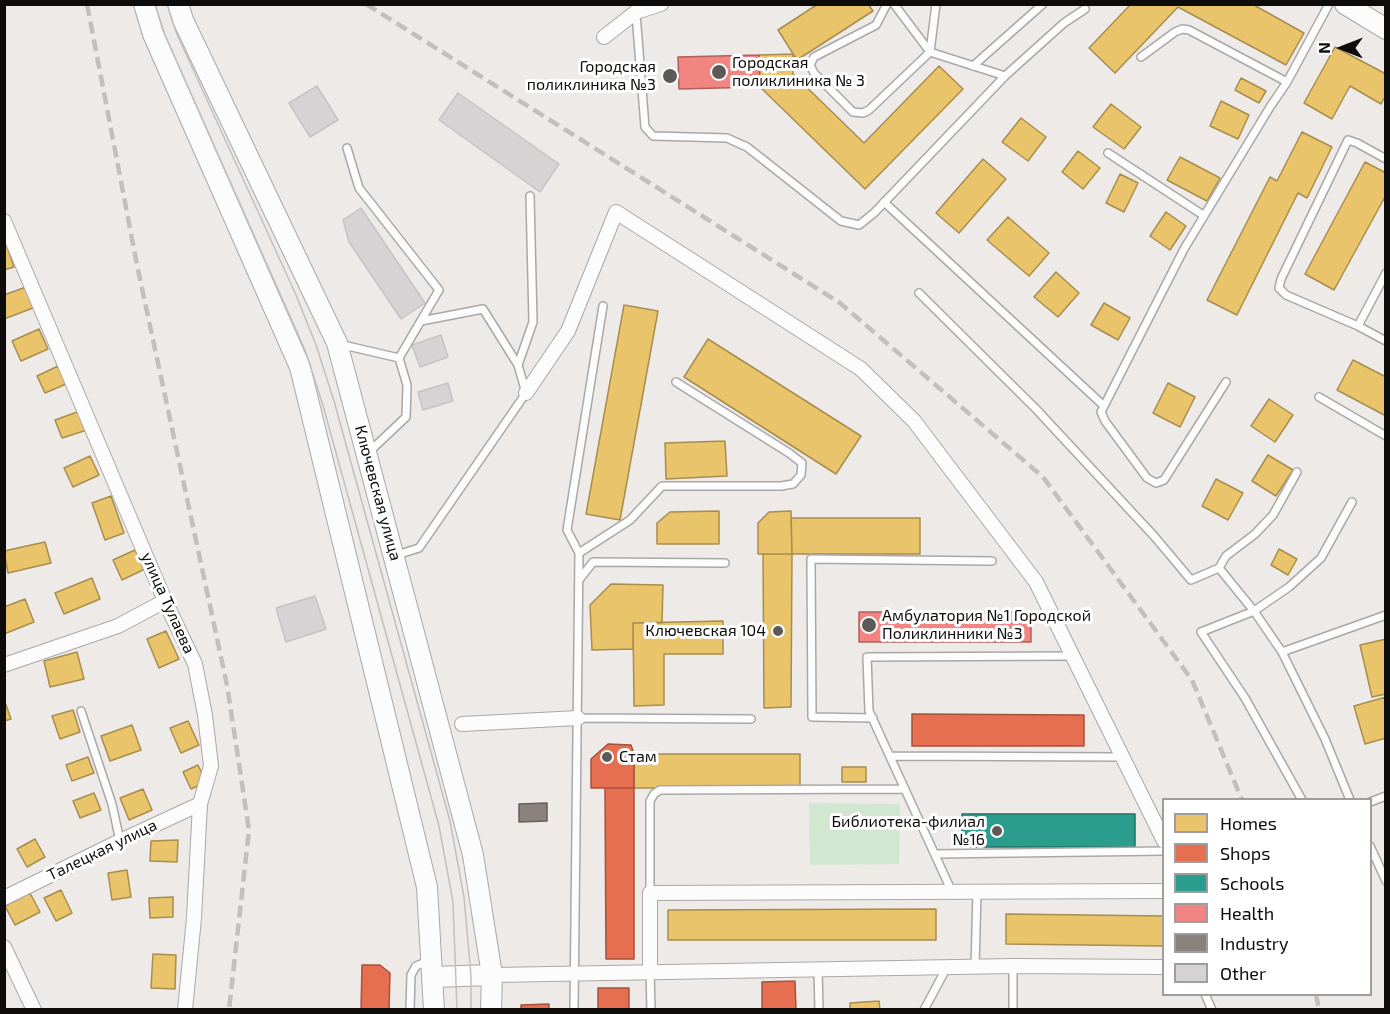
<!DOCTYPE html>
<meta charset="utf-8">
<style>
body{margin:0}
#map{position:relative;width:1390px;height:1014px;overflow:hidden;background:#edeae8;font-family:"Exo 2",sans-serif}
canvas{display:block}
.frame{position:absolute;inset:0;border:6px solid #0e0c0b;pointer-events:none}
.legend{position:absolute;left:1162px;top:798px;width:210px;height:198px;box-sizing:border-box;background:#fff;border:2px solid #9f9e9d;margin:0;padding:8px 10px;list-style:none;font-size:18px;color:#0e0c0b}
.legend li{display:flex;align-items:center;gap:12px;height:30px}
.legend b{width:30px;border:2px solid #9f9e9d}
.north{position:absolute;left:1312px;top:18px;width:60px;height:60px;-webkit-text-stroke:4px #fff;paint-order:stroke;rotate:270deg;font-size:16px;font-weight:700;line-height:24px;text-align:center;color:#0e0c0b}
.north::after{content:'';display:block;margin:auto;width:21px;height:27px;background:#0e0c0b;clip-path:polygon(50% 0,100% 100%,50% 72%,0 100%)}
</style>
<div id="map">
<canvas width="1390" height="1014"></canvas>
<div class="frame"></div>
<ul class="legend">
<li><b style="height:16px;background:#e9c46a"></b>Homes</li>
<li><b style="height:16px;background:#e76f51"></b>Shops</li>
<li><b style="height:16px;background:#2a9d8f"></b>Schools</li>
<li><b style="height:16px;background:#f28482"></b>Health</li>
<li><b style="height:16px;background:#8a817c"></b>Industry</li>
<li><b style="height:16px;background:#d5d3d3"></b>Other</li>
</ul>
<div class="north">N</div>
</div>
<script>
const g = document.querySelector('canvas').getContext('2d');
g.lineJoin = 'round';
function fillPath(path, color) {
  g.fillStyle = color;
  g.fill(path, 'evenodd');
}
function shape(rows) {
  const path = new Path2D();
  for (const r of rows) {
    path.moveTo(r[0], r[1]);
    for (let i = 2; i < r.length; i += 2) path.lineTo(r[i], r[i + 1]);
  }
  return path;
}
function trace(path, color, width, dash) {
  g.strokeStyle = color;
  g.lineWidth = width;
  g.lineCap = dash ? 'butt' : 'round';
  g.setLineDash(dash || []);
  g.stroke(path);
}
function write(font, color, halo, rows, align = 'center') {
  g.font = font + ' "Exo 2",sans-serif';
  g.lineWidth = 6;
  g.setLineDash([]);
  g.textBaseline = 'middle';
  g.strokeStyle = halo;
  g.fillStyle = color;
  for (const [text, x, y, turn = 0] of rows) {
    g.save();
    g.translate(x, y);
    g.rotate((+turn || 0) * Math.PI / 180);
    g.textAlign = isNaN(turn) ? turn : align;
    if (halo) g.strokeText(text, 0, 0);
    g.fillText(text, 0, 0);
    g.restore();
  }
}
fillPath(shape([
 [809,803,900,804,899,864,810,865]
]), '#d2e7cf');
const homes = shape([
 [818,4,868,4,873,11,797,60,778,30,818,4],
 [1131,4,1252,4,1304,33,1286,65,1178,7,1115,73,1089,48,1131,4],
 [1335,47,1386,74,1386,95,1381,104,1350,86,1332,119,1304,103,1335,47],
 [793,54,793,74,864,143,939,66,963,89,865,189,760,87,759,55,793,54],
 [1241,78,1266,91,1259,103,1235,90,1241,78],
 [1221,101,1249,115,1238,139,1210,126,1221,101],
 [1111,104,1141,127,1124,149,1093,127,1111,104],
 [1021,118,1046,137,1028,161,1002,142,1021,118],
 [1302,132,1332,147,1307,198,1298,193,1237,315,1207,300,1270,177,1277,181,1302,132],
 [1078,151,1100,168,1083,189,1062,172,1078,151],
 [1180,157,1220,178,1207,201,1167,180,1180,157],
 [983,159,1006,179,959,233,936,213,983,159],
 [1365,162,1386,173,1386,195,1334,290,1305,274,1365,162],
 [1120,174,1138,183,1124,212,1106,203,1120,174],
 [1166,212,1186,226,1170,250,1150,236,1166,212],
 [1008,217,1049,253,1029,276,987,240,1008,217],
 [4,246,7,246,14,267,4,270,4,246],
 [1056,272,1079,293,1058,317,1034,297,1056,272],
 [26,287,33,308,4,319,4,295,26,287],
 [1104,303,1130,318,1118,340,1091,325,1104,303],
 [624,305,658,311,620,520,586,514,624,305],
 [39,329,48,349,21,361,12,341,39,329],
 [708,339,861,436,836,474,684,377,708,339],
 [1353,360,1386,377,1386,416,1337,390,1353,360],
 [58,366,66,384,45,393,37,376,58,366],
 [1168,383,1195,397,1180,427,1153,413,1168,383],
 [1269,399,1293,415,1275,442,1251,426,1269,399],
 [80,411,87,430,62,438,55,420,80,411],
 [725,441,727,476,666,479,665,443,725,441],
 [1268,455,1293,470,1276,496,1252,481,1268,455],
 [90,456,99,475,73,487,64,468,90,456],
 [1216,479,1243,493,1228,520,1202,506,1216,479],
 [111,496,124,533,105,540,92,503,111,496],
 [719,511,719,544,657,544,657,523,670,512,719,511],
 [791,511,792,554,758,554,758,523,769,512,791,511],
 [791,518,920,518,920,554,792,554,791,518],
 [45,542,51,563,8,573,4,551,45,542],
 [1279,549,1297,559,1288,575,1271,565,1279,549],
 [135,550,145,569,122,580,113,560,135,550],
 [763,554,792,554,791,707,764,708,763,554],
 [92,578,100,599,64,614,55,593,92,578],
 [611,584,663,585,662,623,633,623,633,649,592,650,590,605,611,584],
 [25,599,34,622,4,634,4,607,25,599],
 [723,621,723,654,664,654,664,705,634,706,633,623,723,621],
 [166,631,179,659,159,668,147,639,166,631],
 [1386,639,1386,694,1372,697,1360,645,1386,639],
 [77,652,84,679,50,687,44,661,77,652],
 [1386,697,1386,738,1365,744,1354,706,1386,697],
 [5,702,11,719,4,721,4,703,5,702],
 [73,710,80,732,60,739,52,716,73,710],
 [188,721,199,745,181,753,170,728,188,721],
 [132,725,141,750,110,761,101,736,132,725],
 [634,754,800,754,800,788,634,788,634,754],
 [88,757,94,773,72,781,66,765,88,757],
 [198,765,206,782,191,789,183,772,198,765],
 [842,767,866,767,866,782,842,782,842,767],
 [143,789,152,810,129,820,120,798,143,789],
 [94,793,101,810,80,818,73,801,94,793],
 [35,839,45,857,27,867,17,849,35,839],
 [178,840,177,862,150,861,151,841,178,840],
 [127,870,131,897,112,900,108,873,127,870],
 [61,890,72,913,56,921,44,898,61,890],
 [30,893,40,912,15,925,5,906,30,893],
 [173,897,173,917,150,918,149,898,173,897],
 [936,909,936,940,668,940,668,910,936,909],
 [1006,914,1164,916,1164,946,1006,944,1006,914],
 [153,954,176,955,175,989,151,988,153,954],
 [879,1001,880,1010,850,1010,850,1003,879,1001]
]);
fillPath(homes, '#e9c46a');
trace(homes, '#a78d4e', 1.5);
const shops = shape([
 [912,714,1084,715,1084,746,912,746,912,714],
 [608,744,631,745,634,754,634,788,591,788,591,759,608,744],
 [605,788,634,788,634,959,606,959,605,788],
 [362,965,380,965,390,973,389,1010,361,1010,362,965],
 [795,981,796,1010,762,1010,762,982,795,981],
 [598,988,629,988,629,1010,598,1010,598,988],
 [549,1004,549,1010,521,1010,521,1005,549,1004]
]);
fillPath(shops, '#e76f51');
trace(shops, '#a6513c', 1.5);
const schools = shape([
 [962,814,1135,814,1135,847,962,847,962,814]
]);
fillPath(schools, '#2a9d8f');
trace(schools, '#227267', 1.5);
const health = shape([
 [759,55,760,87,679,89,678,57,759,55],
 [859,612,1031,612,1031,642,859,642,859,612]
]);
fillPath(health, '#f28482');
trace(health, '#ae605e', 1.5);
const industry = shape([
 [547,803,547,821,519,822,519,804,547,803]
]);
fillPath(industry, '#8a817c');
trace(industry, '#655e5a', 1.5);
const building = shape([
 [317,86,338,120,310,137,289,103,317,86],
 [458,93,559,164,540,192,439,120,458,93],
 [361,208,425,303,401,319,349,242,343,220,361,208],
 [441,335,448,357,420,367,412,345,441,335],
 [448,383,453,401,423,410,418,392,448,383],
 [315,596,326,629,286,642,276,608,315,596]
]);
fillPath(building, '#d5d3d3');
trace(building, '#c5c3c3', 1.5);
const lane = shape([
 [887,4,876,25,814,57,810,65,814,73,853,112,863,113,869,110,930,52,1005,76],
 [894,4,930,52],
 [636,14,645,127,653,136,727,138,747,147,841,221,859,225,874,213,1005,76,1064,23,1085,9],
 [930,52,936,4],
 [1141,57,1175,32,1182,29,1189,30,1287,82],
 [973,66,1043,4],
 [347,148,359,188,439,290,399,358],
 [1108,153,1203,215],
 [884,202,1104,406],
 [1386,273,1358,326,1386,341],
 [919,293,1036,409,1154,536,1191,580,1219,568,1226,556,1255,534,1273,515,1297,472],
 [1358,326,1286,295,1279,288,1281,279,1348,140,1357,143,1386,159],
 [339,344,399,358,407,385,406,417,369,452],
 [518,365,533,322,530,196],
 [1226,382,1164,480,1156,483,1147,478,1105,421,1101,412,1184,249,1270,107,1287,82,1329,4],
 [1319,397,1386,436],
 [579,553,567,530,603,306],
 [397,555,419,548,526,393,518,365,483,309,421,321],
 [1219,568,1254,611,1282,652,1325,739,1350,800],
 [579,580,593,562,725,563],
 [1282,652,1386,615],
 [81,711,112,804,120,841],
 [578,718,751,719],
 [873,718,812,717,811,559,992,561],
 [890,756,1122,757],
 [1302,800,1245,698,1201,632,1254,611,1289,587,1321,558,1352,502],
 [1370,802,1386,796],
 [1370,846,1386,881],
 [935,854,1164,851],
 [952,892,869,711,867,657,1072,656],
 [650,893,650,801,654,794,660,790,905,789],
 [1013,966,1013,1010],
 [975,967,977,892],
 [818,969,819,1010],
 [650,971,651,1010],
 [1205,994,1212,1010],
 [410,1010,411,975,416,966,428,961],
 [574,1010,579,553,630,520,662,486,781,486,793,484,801,475,802,463,789,453,676,382],
 [924,1010,947,967]
]);
const street = shape([
 [604,37,636,12,661,4],
 [4,221,165,601,195,664,205,715,211,766,200,804,194,918,185,1010],
 [526,393,568,331,616,212,861,369,914,421,1036,582,1164,841],
 [4,665,118,626,165,601],
 [462,724,578,718],
 [4,898,120,841,200,804],
 [4,947,34,1010],
 [650,971,650,893,1164,891],
 [492,975,1013,966,1164,967]
]);
const secondary = shape([
 [144,4,153,34,300,367,427,887,434,1010],
 [178,4,183,20,337,343,473,855,492,975,491,1010],
 [1345,4,1386,29],
 [433,977,492,975]
]);
trace(lane, '#aaa8a7', 10);
trace(street, '#aaa8a7', 16);
trace(secondary, '#aaa8a7', 22);
trace(lane, '#fcfcfc', 7);
trace(street, '#fcfcfc', 14);
trace(secondary, '#fcfcfc', 20);
trace(shape([
 [155,4,165,35,305,350,322,402,439,826,453,902,457,1010],
 [167,4,176,32,296,295,316,345,334,401,450,821,464,897,471,976,471,1010]
]), '#c1c0bf', 1.5);
trace(shape([
 [87,4,137,265,227,685,249,830,229,1010],
 [366,4,840,303,1043,477,1192,680,1242,800],
 [1316,994,1319,1010]
]), '#c1c0bf', 4.5, [12, 6]);
for (const [x, y, r, color] of [
 [719,72,8,"#5c5a58"],
 [670,76,8,"#5c5a58"],
 [869,625,8,"#5c5a58"],
 [778,631,6,"#5c5a58"],
 [607,757,6,"#5c5a58"],
 [997,831,6,"#5c5a58"]
]) {
  const dot = new Path2D();
  dot.arc(x, y, r, 0, 2 * Math.PI);
  g.fillStyle = color;
  g.fill(dot);
  trace(dot, '#fff', 2);
}
write('16px', '#0e0c0b', '#fff', [
 ["Городская",732,63],
 ["поликлиника № 3",732,81],
 ["Городская",656,67,"right"],
 ["поликлиника №3",656,85,"right"],
 ["Амбулатория №1 Городской",882,616],
 ["Поликлинники №3",882,634],
 ["Ключевская 104",766,631,"right"],
 ["Стам",619,757],
 ["Библиотека-филиал",985,822,"right"],
 ["№16",985,840,"right"]
], 'left');
write('16px', '#0e0c0b', '#fff', [
 ["Ключевская улица",378,493,75],
 ["улица Тулаева",168,603,66],
 ["Талецкая улица",102,850,-26]
]);
</script>
